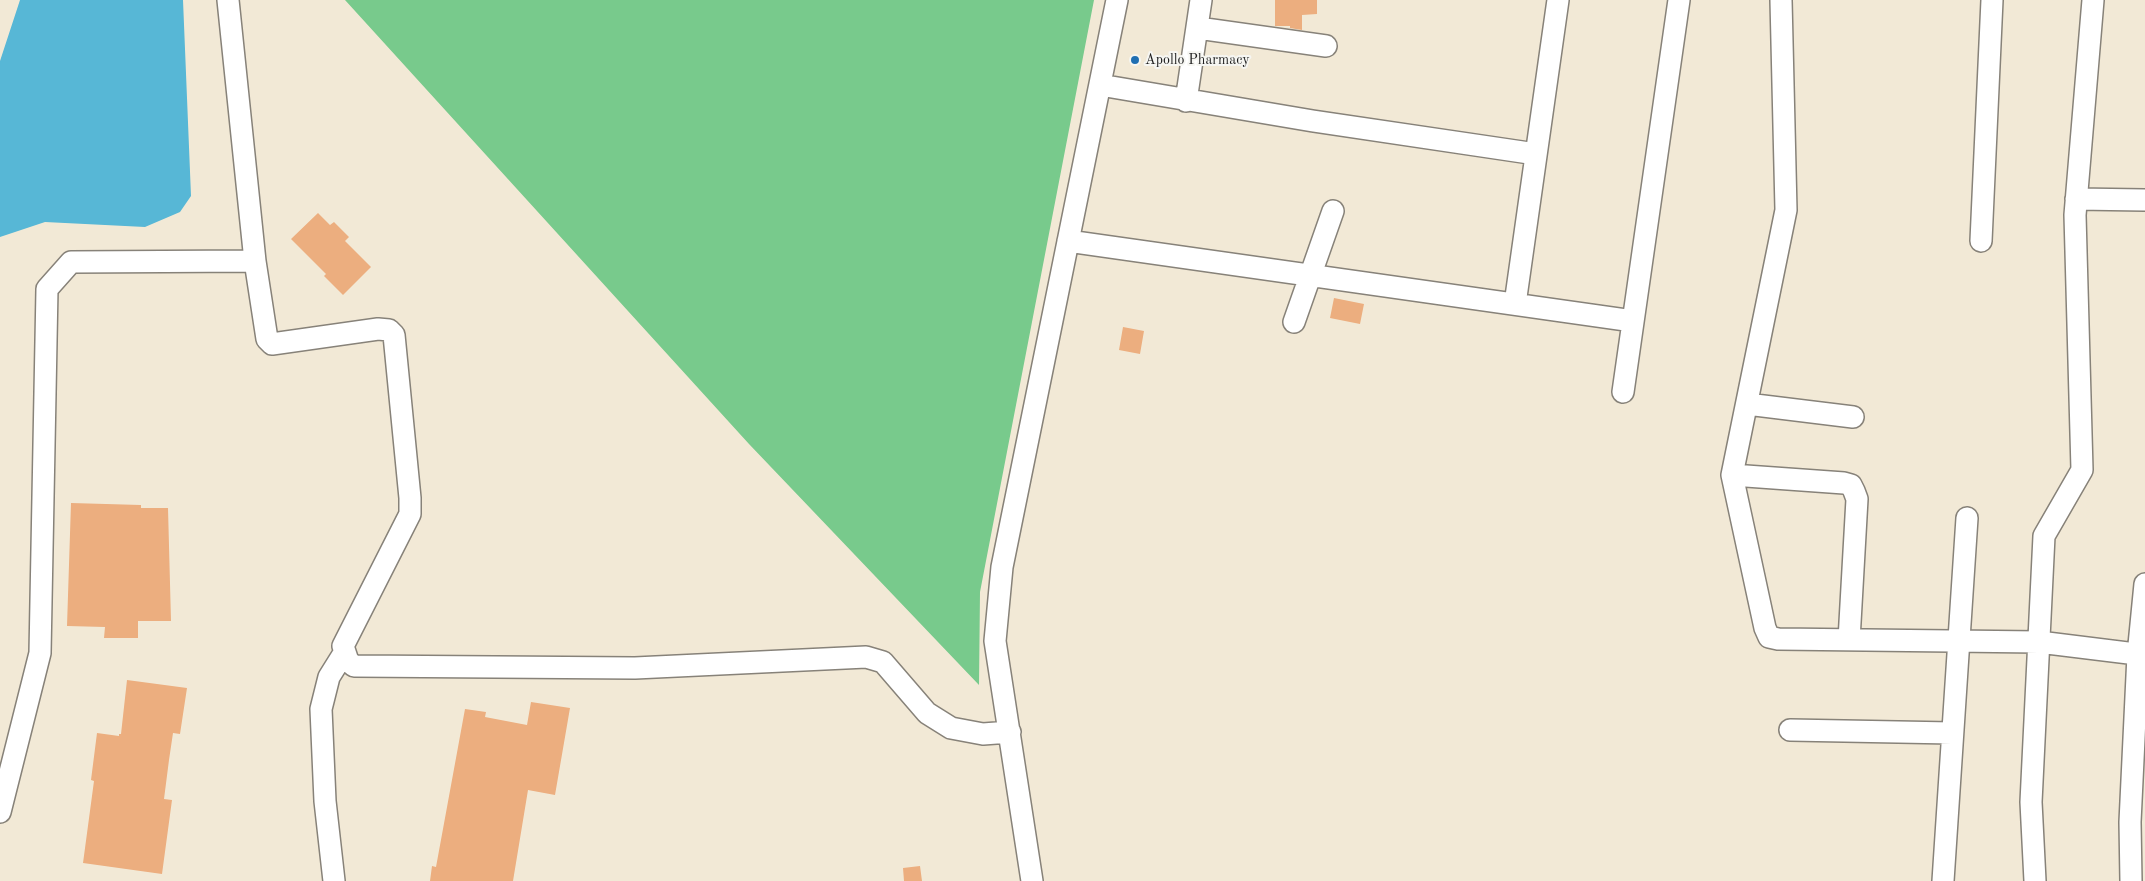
<!DOCTYPE html>
<style>
body{margin:0}
canvas{display:block;background:#f2e9d6}
</style>
<canvas width="2145" height="881"></canvas>
<script>
const g = document.querySelector('canvas').getContext('2d');
g.lineJoin = 'round';
function fillPath(path, color) {
  g.fillStyle = color;
  g.fill(path, 'evenodd');
}
function shape(rows) {
  const path = new Path2D();
  for (const r of rows) {
    path.moveTo(r[0], r[1]);
    for (let i = 2; i < r.length; i += 2) path.lineTo(r[i], r[i + 1]);
  }
  return path;
}
function trace(path, color, width, dash) {
  g.strokeStyle = color;
  g.lineWidth = width;
  g.lineCap = dash ? 'butt' : 'round';
  g.setLineDash(dash || []);
  g.stroke(path);
}
function write(font, color, halo, rows, align = 'center') {
  g.font = font + ' "Old Standard TT",serif';
  g.lineWidth = 4;
  g.setLineDash([]);
  g.textBaseline = 'middle';
  g.strokeStyle = halo;
  g.fillStyle = color;
  for (const [text, x, y, turn = 0] of rows) {
    g.save();
    g.translate(x, y);
    g.rotate((+turn || 0) * Math.PI / 180);
    g.textAlign = isNaN(turn) ? turn : align;
    if (halo) g.strokeText(text, 0, 0);
    g.fillText(text, 0, 0);
    g.restore();
  }
}
fillPath(shape([
 [345,0,1094,0,980,592,979,685,749,444]
]), '#78ca8c');
fillPath(shape([
 [20,0,183,0,191,196,180,212,145,227,45,222,0,237,0,61]
]), '#57b7d6');
fillPath(shape([
 [1275,0,1317,0,1317,14,1302,15,1302,30,1290,28,1290,26,1275,26],
 [318,213,330,225,334,222,349,237,345,241,371,267,343,295,324,276,326,274,291,239],
 [1334,298,1364,304,1360,324,1330,318],
 [1123,327,1144,331,1140,354,1119,350],
 [71,503,141,505,141,508,168,508,171,621,138,621,138,638,104,638,105,627,67,626],
 [127,680,187,688,180,734,173,733,169,760,164,799,172,800,162,874,83,863,94,781,91,780,97,733,119,736,119,734,121,734],
 [531,702,570,708,555,795,528,790,513,881,430,881,432,866,436,867,465,709,486,712,485,717,527,725],
 [920,866,922,881,904,881,903,868]
]), '#ecae7f');
const minor = shape([
 [228,0,255,261,267,339,272,344,378,329,389,330,394,335,410,498,410,514,343,646,348,661,354,666,635,668,866,657,883,662,927,713,951,728,983,734,1010,732],
 [1781,0,1786,210,1732,475,1765,628,1769,637,1778,639,2039,642,2145,655],
 [1198,28,1326,46],
 [1100,85,1313,121,1536,154],
 [1186,101,1201,0],
 [2076,199,2145,200],
 [1068,241,1633,321],
 [1981,241,1992,0],
 [1515,304,1558,0],
 [1294,322,1333,211],
 [1623,392,1679,0],
 [1747,404,1853,417],
 [1732,475,1844,483,1851,485,1854,491,1857,499,1849,640],
 [1790,730,1952,733],
 [0,812,40,653,47,289,71,262,255,261],
 [334,881,325,801,321,709,329,677,344,653],
 [1032,881,995,641,1002,567,1117,0],
 [1943,881,1967,518],
 [2035,881,2031,802,2044,536,2082,470,2075,215,2093,0],
 [2131,881,2130,822,2138,655,2145,584]
]);
trace(minor, '#878279', 24);
trace(minor, '#fff', 21);
for (const [x, y, r, color] of [
 [1135,60,5,"#1f6fb2"]
]) {
  const dot = new Path2D();
  dot.arc(x, y, r, 0, 2 * Math.PI);
  g.fillStyle = color;
  g.fill(dot);
  trace(dot, '#f6f6f2', 2);
}
write('14px', '#1c1c1c', '#f6f6f2', [
 ["Apollo Pharmacy",1145,60]
], 'left');
</script>
